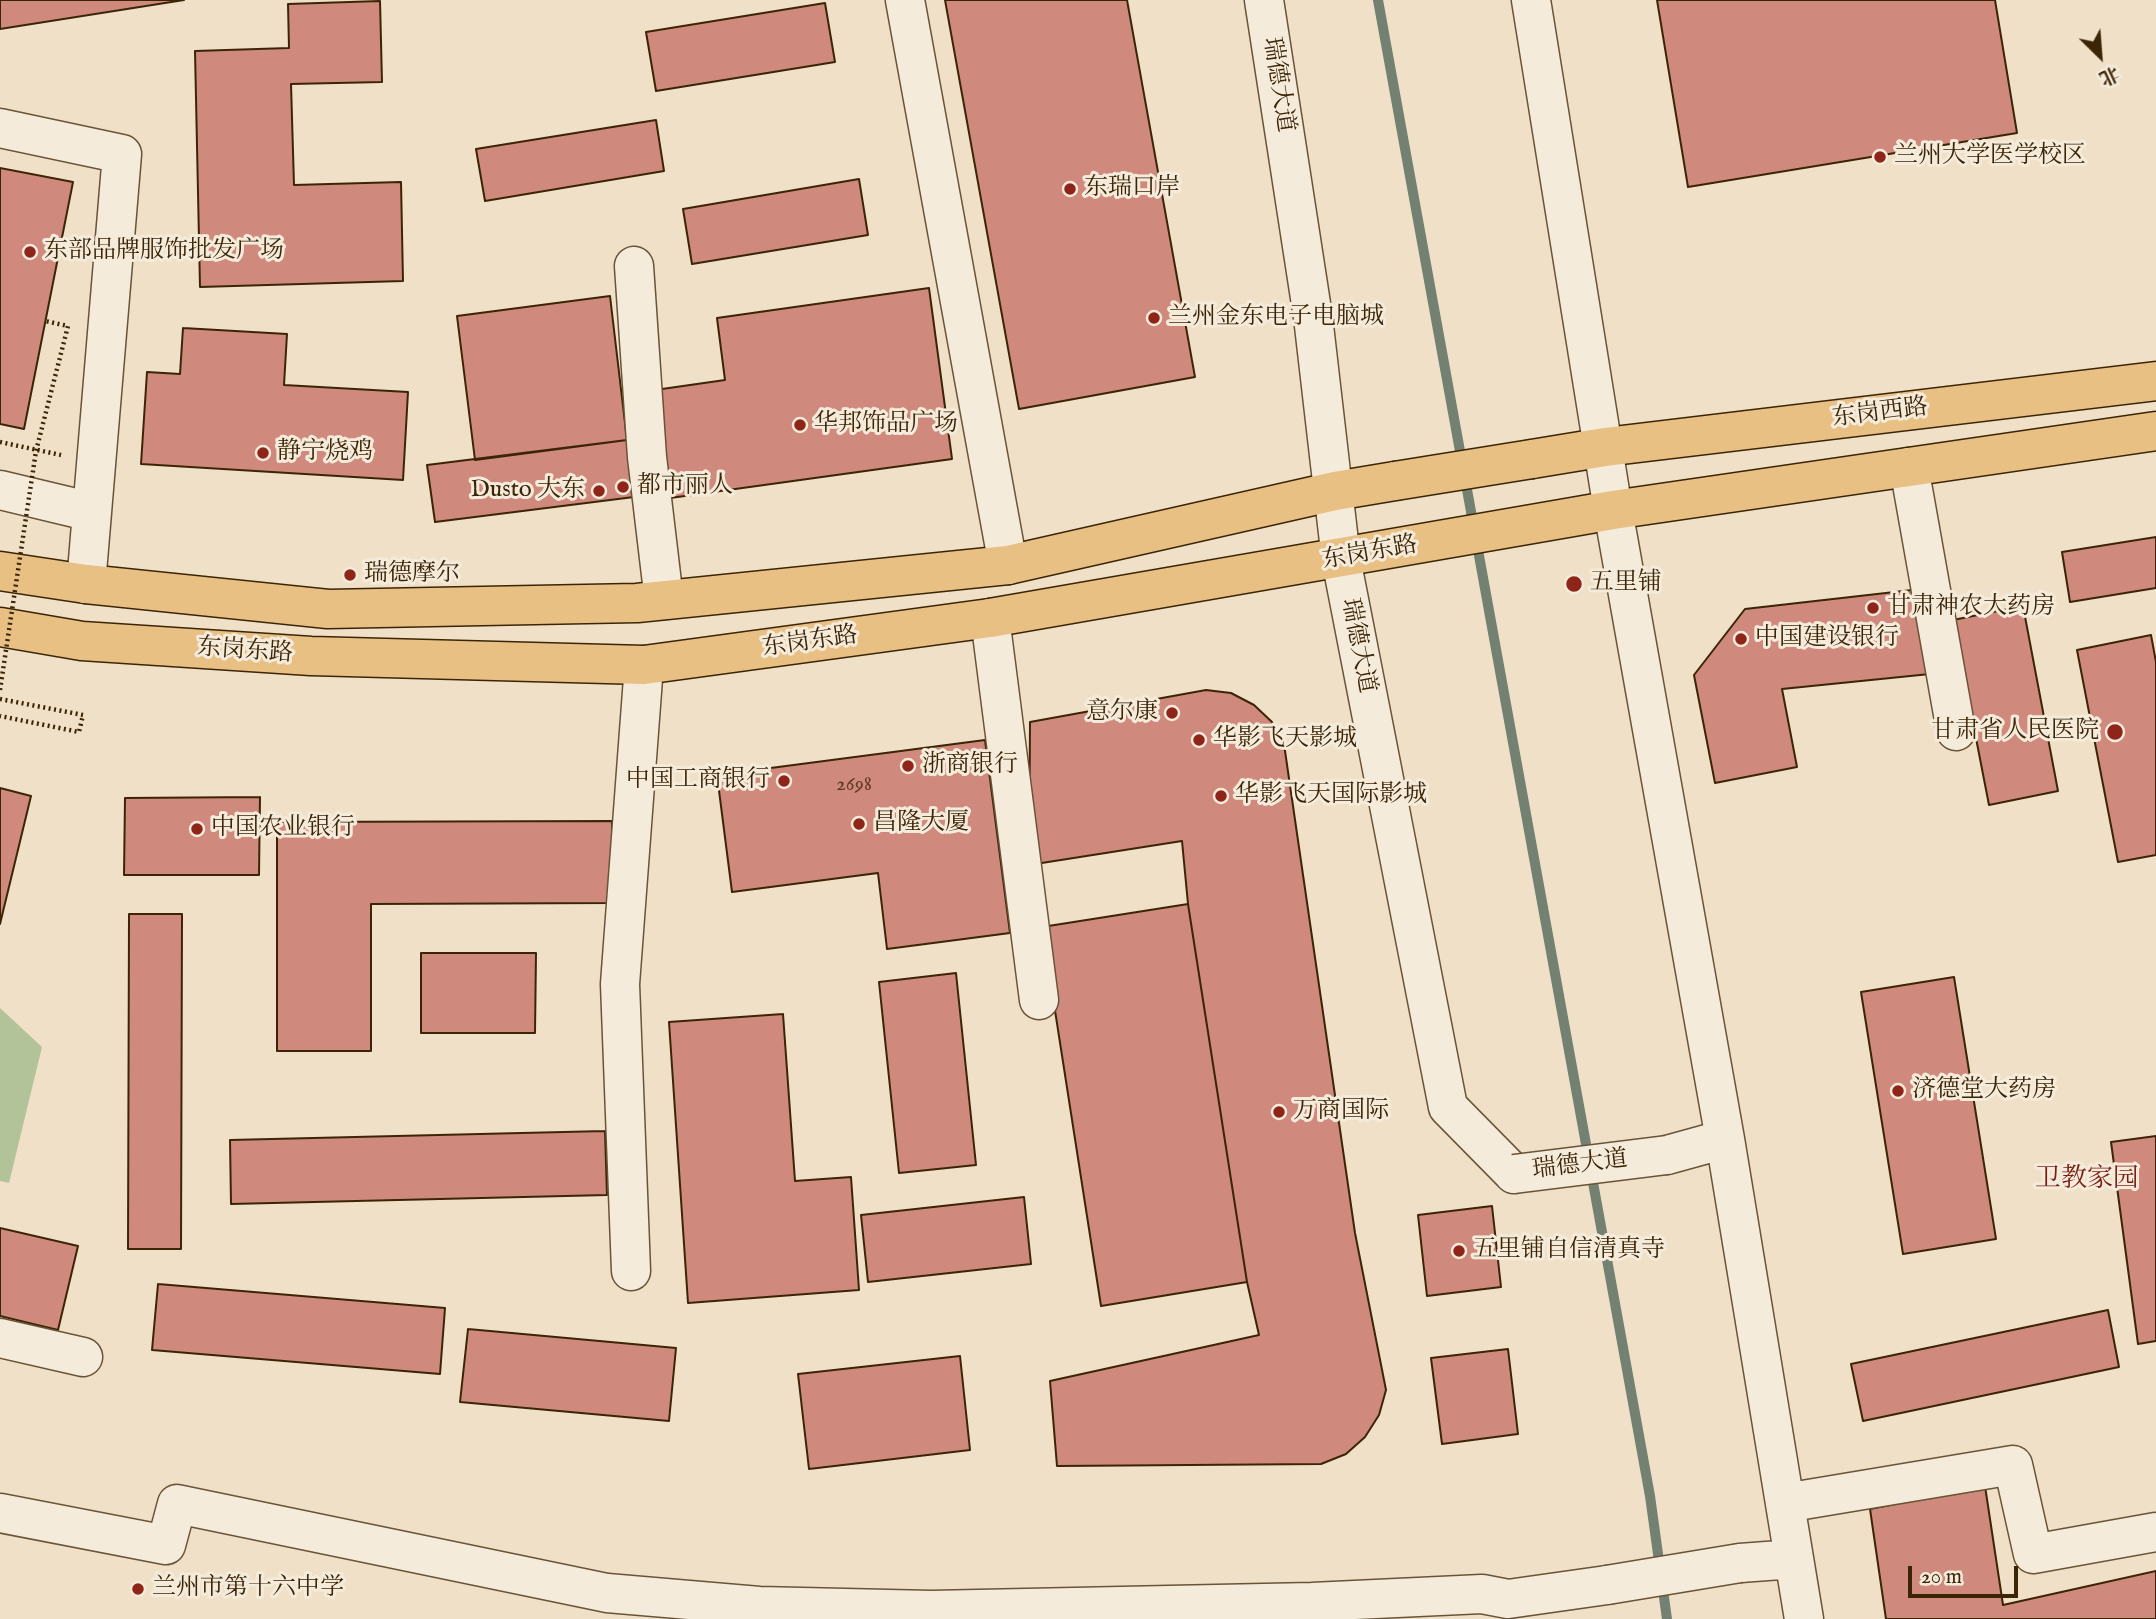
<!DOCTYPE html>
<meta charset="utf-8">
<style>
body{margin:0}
#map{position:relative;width:2156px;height:1619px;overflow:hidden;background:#efe0c7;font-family:"IM FELL English","Noto Serif SC",serif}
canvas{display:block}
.north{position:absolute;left:2065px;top:21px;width:70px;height:70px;-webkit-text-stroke:5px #f5ebdb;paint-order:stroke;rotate:155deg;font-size:19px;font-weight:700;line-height:28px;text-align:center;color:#3c2507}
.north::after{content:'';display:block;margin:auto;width:24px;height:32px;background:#3c2507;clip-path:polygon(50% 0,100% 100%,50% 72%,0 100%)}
.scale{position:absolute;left:1908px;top:1566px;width:110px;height:32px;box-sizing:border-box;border:4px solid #3c2507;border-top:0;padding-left:9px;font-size:21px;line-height:24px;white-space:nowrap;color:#3c2507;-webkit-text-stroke:5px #f5ebdb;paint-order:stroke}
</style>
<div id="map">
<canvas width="2156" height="1619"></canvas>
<div class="north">北</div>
<div class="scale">20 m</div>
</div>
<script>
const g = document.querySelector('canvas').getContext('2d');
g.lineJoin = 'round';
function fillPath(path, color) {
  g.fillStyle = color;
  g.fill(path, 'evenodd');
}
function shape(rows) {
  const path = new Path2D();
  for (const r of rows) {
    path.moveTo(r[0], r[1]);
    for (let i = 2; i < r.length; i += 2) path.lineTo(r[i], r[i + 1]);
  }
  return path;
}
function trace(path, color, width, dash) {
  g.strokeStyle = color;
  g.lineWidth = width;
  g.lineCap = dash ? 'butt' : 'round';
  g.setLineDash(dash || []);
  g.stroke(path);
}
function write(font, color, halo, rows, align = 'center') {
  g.font = font + ' "IM FELL English","Noto Serif SC",serif';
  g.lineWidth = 6;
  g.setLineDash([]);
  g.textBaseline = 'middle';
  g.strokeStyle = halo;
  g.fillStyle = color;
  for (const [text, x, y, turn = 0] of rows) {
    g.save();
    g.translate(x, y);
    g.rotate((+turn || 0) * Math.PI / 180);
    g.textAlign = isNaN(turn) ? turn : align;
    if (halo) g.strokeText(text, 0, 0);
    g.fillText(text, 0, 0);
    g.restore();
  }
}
fillPath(shape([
 [0,1008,42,1047,9,1183,0,1181]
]), '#b2c39a');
trace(shape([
 [1378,0,1650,1496,1667,1619]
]), '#748071', 10);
const building = shape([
 [0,0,184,0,0,29,0,0],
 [945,0,1127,0,1195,377,1019,409,945,0],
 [1657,0,1995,0,2017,133,1688,187,1657,0],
 [380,1,382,82,291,84,294,185,401,182,403,281,200,287,195,51,289,48,288,4,380,1],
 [825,3,835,62,656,91,646,32,825,3],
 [656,120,664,171,485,201,476,149,656,120],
 [0,168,73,182,24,429,0,424,0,168],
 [859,179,868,235,692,264,683,209,859,179],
 [929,288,952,459,663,499,648,391,725,380,717,318,929,288],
 [610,296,627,440,475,460,457,316,610,296],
 [183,328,287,334,284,385,408,392,403,480,141,464,147,372,180,374,183,328],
 [627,440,634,497,435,522,427,465,627,440],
 [2156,537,2156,588,2070,602,2062,552,2156,537],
 [1921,589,1930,674,1782,689,1797,767,1715,783,1694,675,1745,609,1921,589],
 [2023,606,2058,791,1989,805,1953,620,2023,606],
 [2151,635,2156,662,2156,855,2118,862,2077,650,2151,635],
 [1206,690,1231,693,1254,705,1272,722,1284,744,1355,1233,1386,1390,1379,1415,1365,1437,1346,1454,1321,1464,1057,1466,1050,1381,1259,1335,1247,1282,1188,904,1182,841,1029,865,1030,722,1206,690],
 [985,740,1010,933,887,949,878,873,732,892,717,775,985,740],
 [0,788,31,796,0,924,0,788],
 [260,797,259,875,124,875,125,798,260,797],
 [612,821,612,903,371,904,371,1051,277,1051,277,822,612,821],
 [1188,904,1247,1282,1101,1306,1042,927,1188,904],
 [129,914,182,914,181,1249,128,1249,129,914],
 [421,953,536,953,535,1033,421,1033,421,953],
 [956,973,976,1165,899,1173,879,982,956,973],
 [1954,977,1996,1239,1903,1254,1861,992,1954,977],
 [783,1014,795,1181,851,1177,859,1290,688,1303,669,1022,783,1014],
 [605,1131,607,1195,231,1204,230,1140,605,1131],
 [2156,1136,2156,1341,2138,1344,2111,1142,2156,1136],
 [1024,1197,1031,1264,868,1282,861,1215,1024,1197],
 [1492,1206,1501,1287,1427,1296,1418,1215,1492,1206],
 [0,1228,78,1246,58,1330,0,1316,0,1228],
 [158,1284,445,1308,440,1374,152,1350,158,1284],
 [2108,1310,2119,1367,1863,1421,1851,1364,2108,1310],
 [468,1329,676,1348,669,1421,460,1402,468,1329],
 [1508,1349,1518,1434,1442,1444,1431,1358,1508,1349],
 [960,1356,970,1450,809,1469,798,1374,960,1356],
 [1985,1486,2003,1605,2156,1571,2156,1619,1886,1619,1870,1509,1985,1486]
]);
fillPath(building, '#d0897d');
trace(building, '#3c2507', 2);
const minor = shape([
 [905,0,1008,565],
 [1264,0,1313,317,1341,559,1448,1107,1514,1174],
 [1531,0,1613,510,1725,1139,1804,1619],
 [0,128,122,154,86,584],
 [634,266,647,457,664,600],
 [1909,467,1956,731],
 [0,490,92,512],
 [990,618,1039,1000],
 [1667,1155,1725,1139],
 [631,1271,620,984,644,665],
 [0,1338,83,1357],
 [1785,1503,2013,1465,2033,1554,2156,1532],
 [0,1513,166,1545,177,1504,607,1593,759,1606,931,1610,1312,1602,1482,1594,1508,1599,1607,1585],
 [1740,1563,1794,1559]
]);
const major = shape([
 [1532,459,1605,447,2156,381],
 [0,571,86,584,328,609,637,603,1008,565,1335,491,1395,481],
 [0,627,82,641,311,656,644,665,990,618,1613,510,2156,431]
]);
trace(minor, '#695437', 41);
trace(major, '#3c2507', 41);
trace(shape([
 [0,442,61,455],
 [0,699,83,715,79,732,0,716]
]), '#3c2507', 4.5, [2, 3.5]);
trace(minor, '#f5ebdb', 38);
trace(major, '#e8c084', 38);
const minorBridge = shape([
 [1514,1174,1667,1155],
 [1607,1585,1740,1563]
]);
const majorBridge = shape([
 [1395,481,1532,459]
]);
trace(minorBridge, '#695437', 41, []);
trace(majorBridge, '#3c2507', 41, []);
trace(shape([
 [0,690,36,451,68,326,45,321]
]), '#3c2507', 4.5, [2, 3.5]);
trace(minorBridge, '#f5ebdb', 38);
trace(majorBridge, '#e8c084', 38);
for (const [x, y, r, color] of [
 [1880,157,7,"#8f2418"],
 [1070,189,7,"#8f2418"],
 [30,252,7,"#8f2418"],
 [1154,318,7,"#8f2418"],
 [800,425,7,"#8f2418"],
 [263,453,7,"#8f2418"],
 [623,487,7,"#8f2418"],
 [599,491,7,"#8f2418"],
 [350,575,7,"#8f2418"],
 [1574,584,9,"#8f2418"],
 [1873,608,7,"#8f2418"],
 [1741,639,7,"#8f2418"],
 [1172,713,7,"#8f2418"],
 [2115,732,9,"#8f2418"],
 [1199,740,7,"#8f2418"],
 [908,766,7,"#8f2418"],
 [784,781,7,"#8f2418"],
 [1221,796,7,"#8f2418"],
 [859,824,7,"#8f2418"],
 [197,829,7,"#8f2418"],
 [1898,1091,7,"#8f2418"],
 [1279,1112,7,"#8f2418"],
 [1459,1251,7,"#8f2418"],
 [138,1589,7,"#8f2418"]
]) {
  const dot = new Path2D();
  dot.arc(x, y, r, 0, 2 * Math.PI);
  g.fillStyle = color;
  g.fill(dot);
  trace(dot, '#f5ebdb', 2.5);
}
write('21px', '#613e24', null, [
 ["2698",854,786]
]);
write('24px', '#3c2507', '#f5ebdb', [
 ["瑞德大道",1277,85,81],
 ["东岗西路",1880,414,-7],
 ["东岗东路",1370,554,-10],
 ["东岗东路",810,643,-8],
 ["瑞德大道",1357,646,79],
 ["东岗东路",245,652,4],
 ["瑞德大道",1580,1166,-7]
]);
write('24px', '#3c2507', '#f5ebdb', [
 ["兰州大学医学校区",1894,157],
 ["东瑞口岸",1084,189],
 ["东部品牌服饰批发广场",44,252],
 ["兰州金东电子电脑城",1168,318],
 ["华邦饰品广场",814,425],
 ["静宁烧鸡",277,453],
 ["都市丽人",637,487],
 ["Dusto 大东",585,491,"right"],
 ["瑞德摩尔",364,575],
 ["五里铺",1590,584],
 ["甘肃神农大药房",1887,608],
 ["中国建设银行",1755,639],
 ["意尔康",1158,713,"right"],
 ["甘肃省人民医院",2099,732,"right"],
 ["华影飞天影城",1213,740],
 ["浙商银行",922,766],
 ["中国工商银行",770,781,"right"],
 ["华影飞天国际影城",1235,796],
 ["昌隆大厦",873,824],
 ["中国农业银行",211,829],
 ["济德堂大药房",1912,1091],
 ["万商国际",1293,1112],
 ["五里铺自信清真寺",1473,1251],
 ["兰州市第十六中学",152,1589]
], 'left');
write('26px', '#7a1f14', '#f5ebdb', [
 ["卫教家园",2087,1181]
]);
</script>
